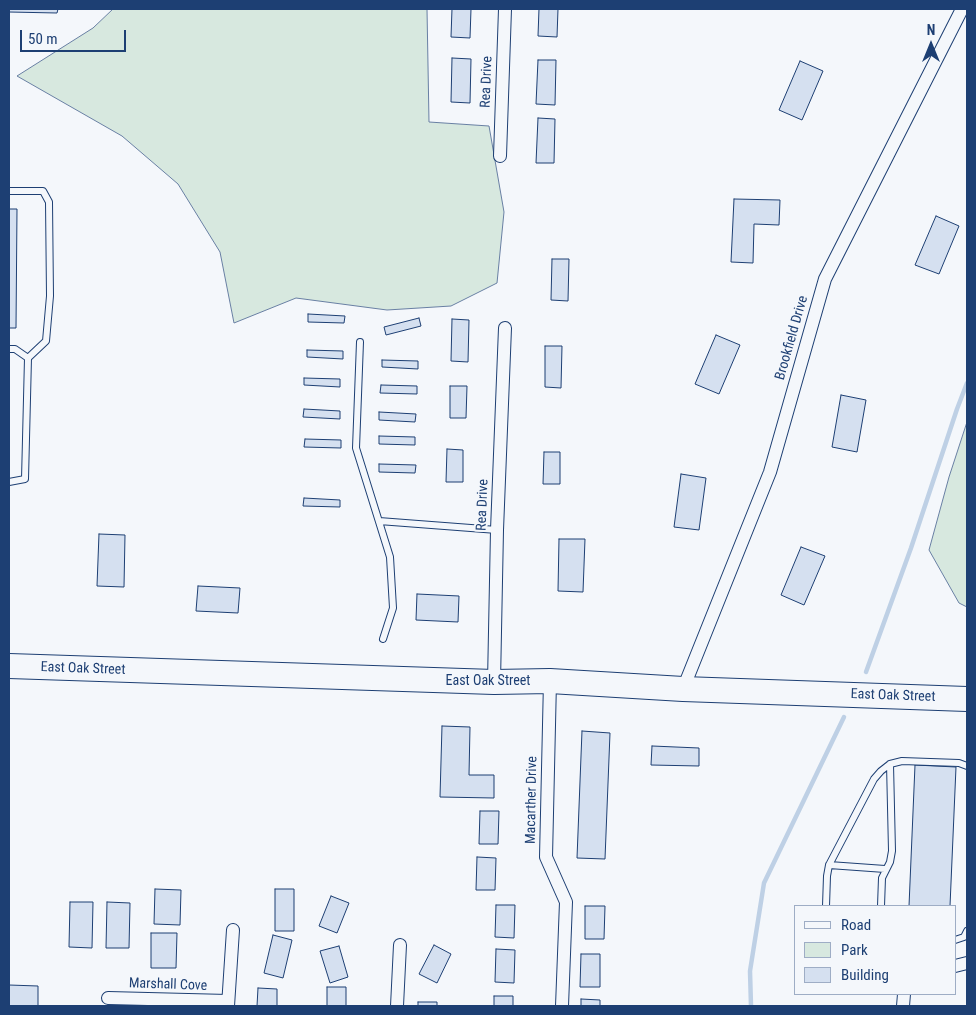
<!DOCTYPE html>
<style>
body{margin:0}
#map{position:relative;width:976px;height:1015px;overflow:hidden;background:#f4f7fb;font-family:"Roboto Condensed",sans-serif}
canvas{display:block}
.frame{position:absolute;inset:0;border:10px solid #1d3f73;pointer-events:none}
.legend{position:absolute;left:794px;top:905px;width:162px;height:90px;box-sizing:border-box;background:#f4f7fb;border:1px solid #9eadc5;margin:0;padding:6px 9px;list-style:none;font-size:15px;color:#1d3f73}
.legend li{display:flex;align-items:center;gap:10px;height:25px}
.legend b{width:25px;border:1px solid #9eadc5}
.north{position:absolute;left:906px;top:20px;width:50px;height:50px;-webkit-text-stroke:4px #f4f7fb;paint-order:stroke;rotate:0deg;font-size:14px;font-weight:700;line-height:20px;text-align:center;color:#1d3f73}
.north::after{content:'';display:block;margin:auto;width:18px;height:22px;background:#1d3f73;clip-path:polygon(50% 0,100% 100%,50% 72%,0 100%)}
.scale{position:absolute;left:20px;top:30px;width:106px;height:22px;box-sizing:border-box;border:2px solid #1d3f73;border-top:0;padding-left:6px;font-size:15px;line-height:18px;white-space:nowrap;color:#1d3f73;-webkit-text-stroke:4px #f4f7fb;paint-order:stroke}
</style>
<div id="map">
<canvas width="976" height="1015"></canvas>
<div class="frame"></div>
<ul class="legend">
<li><b style="height:6px;background:#f4f7fb"></b>Road</li>
<li><b style="height:14px;background:#d7e8df"></b>Park</li>
<li><b style="height:14px;background:#d5e0f0"></b>Building</li>
</ul>
<div class="north">N</div>
<div class="scale">50 m</div>
</div>
<script>
const g = document.querySelector('canvas').getContext('2d');
g.lineJoin = 'round';
function fillPath(path, color) {
  g.fillStyle = color;
  g.fill(path, 'evenodd');
}
function shape(rows) {
  const path = new Path2D();
  for (const r of rows) {
    path.moveTo(r[0], r[1]);
    for (let i = 2; i < r.length; i += 2) path.lineTo(r[i], r[i + 1]);
  }
  return path;
}
function trace(path, color, width, dash) {
  g.strokeStyle = color;
  g.lineWidth = width;
  g.lineCap = dash ? 'butt' : 'round';
  g.setLineDash(dash || []);
  g.stroke(path);
}
function write(font, color, halo, rows, align = 'center') {
  g.font = font + ' "Roboto Condensed",sans-serif';
  g.lineWidth = 4;
  g.setLineDash([]);
  g.textBaseline = 'middle';
  g.strokeStyle = halo;
  g.fillStyle = color;
  for (const [text, x, y, turn = 0] of rows) {
    g.save();
    g.translate(x, y);
    g.rotate((+turn || 0) * Math.PI / 180);
    g.textAlign = isNaN(turn) ? turn : align;
    if (halo) g.strokeText(text, 0, 0);
    g.fillText(text, 0, 0);
    g.restore();
  }
}
const green = shape([
 [113,9,427,9,429,122,489,126,504,212,497,283,451,306,387,310,296,298,234,323,220,252,178,184,122,136,17,76,93,28,113,9],
 [967,422,967,607,959,603,929,550,949,477,967,422]
]);
fillPath(green, '#d7e8df');
trace(green, '#687fa3', 1);
trace(shape([
 [866,672,911,548,957,409,967,383],
 [751,1006,750,971,764,883,844,717]
]), '#bed0e5', 4.5);
const building = shape([
 [9,9,58,9,57,13,9,12,9,9],
 [452,9,471,9,470,38,451,37,452,9],
 [539,9,558,9,557,37,538,36,539,9],
 [452,58,471,59,470,103,451,102,452,58],
 [538,60,556,60,555,105,536,104,538,60],
 [800,61,823,71,802,120,779,110,800,61],
 [538,118,555,119,554,163,536,163,538,118],
 [734,199,780,200,779,225,754,224,753,263,731,262,734,199],
 [9,209,17,209,16,328,9,328,9,209],
 [936,216,959,226,939,274,915,265,936,216],
 [552,259,569,259,568,301,551,300,552,259],
 [308,314,345,316,344,323,308,322,308,314],
 [419,318,421,326,386,335,384,327,419,318],
 [452,319,469,320,468,362,451,361,452,319],
 [716,335,740,345,719,394,695,384,716,335],
 [545,346,562,346,561,388,545,387,545,346],
 [307,350,343,351,343,359,307,357,307,350],
 [382,360,418,361,418,369,382,367,382,360],
 [304,378,340,379,340,387,304,385,304,378],
 [381,385,417,386,417,394,380,393,381,385],
 [450,386,467,386,466,418,450,418,450,386],
 [841,395,866,400,857,452,832,447,841,395],
 [304,409,340,411,340,419,303,417,304,409],
 [379,412,416,414,415,422,379,420,379,412],
 [379,436,415,437,415,445,379,444,379,436],
 [305,439,341,440,341,448,304,447,305,439],
 [447,449,463,450,463,482,446,482,447,449],
 [544,452,560,452,560,484,543,484,544,452],
 [379,464,416,465,415,473,379,472,379,464],
 [681,474,706,478,699,530,674,527,681,474],
 [304,498,340,500,340,507,303,506,304,498],
 [99,534,125,535,124,587,97,586,99,534],
 [559,539,585,539,583,592,558,591,559,539],
 [801,547,825,556,804,605,781,595,801,547],
 [198,586,240,588,238,613,196,611,198,586],
 [417,594,459,596,458,622,416,620,417,594],
 [442,726,470,727,469,775,494,775,494,798,440,797,442,726],
 [582,731,610,733,605,859,577,858,582,731],
 [652,746,699,748,699,766,651,765,652,746],
 [915,765,956,767,950,906,909,906,915,765],
 [480,811,499,811,498,844,479,844,480,811],
 [477,857,496,858,495,890,476,890,477,857],
 [155,889,181,890,180,925,154,924,155,889],
 [275,889,294,889,294,931,275,931,275,889],
 [331,896,349,903,337,933,319,926,331,896],
 [70,902,93,902,92,948,69,947,70,902],
 [107,902,130,903,129,948,106,948,107,902],
 [496,905,515,905,514,938,495,937,496,905],
 [585,906,605,906,604,939,585,939,585,906],
 [151,933,177,933,176,968,151,968,151,933],
 [273,935,292,940,283,978,264,973,273,935],
 [434,945,451,954,437,983,419,974,434,945],
 [339,946,348,977,330,983,320,951,339,946],
 [496,949,515,950,514,983,495,982,496,949],
 [581,954,600,954,600,987,580,987,581,954],
 [9,985,38,986,38,1006,9,1006,9,985],
 [327,987,346,987,346,1006,327,1006,327,987],
 [258,988,277,989,277,1006,257,1006,258,988],
 [494,996,513,996,513,1006,494,1006,494,996],
 [581,999,600,1000,600,1006,581,1006,581,999],
 [418,1002,437,1002,437,1006,418,1006,418,1002]
]);
fillPath(building, '#d5e0f0');
trace(building, '#1d3f73', 1);
const lane = shape([
 [9,191,43,191,49,202,50,296,46,341,28,358],
 [360,342,356,448,390,557,393,608,383,639],
 [9,349,15,349,28,358,25,479,9,482],
 [379,521,497,530],
 [829,865,885,869],
 [826,906,827,876,829,865,874,779,881,771,890,764,902,761,959,763,967,766],
 [881,906,882,878,890,862,892,851,890,764],
 [955,940,964,937,967,931]
]);
const street = shape([
 [500,156,505,9],
 [550,681,546,857,566,902,562,1006],
 [494,682,497,530,505,328],
 [683,689,770,472,825,279,962,9],
 [955,966,967,963],
 [108,998,228,1001],
 [228,1006,233,930],
 [397,1006,400,945],
 [903,1006,904,994]
]);
const highway = shape([
 [9,666,494,682,550,681,683,689,967,699]
]);
trace(lane, '#1d3f73', 8);
trace(street, '#1d3f73', 14);
trace(highway, '#1d3f73', 26);
trace(lane, '#f4f7fb', 6);
trace(street, '#f4f7fb', 12);
trace(highway, '#f4f7fb', 24);
write('14px', '#1d3f73', '#f4f7fb', [
 ["Rea Drive",487,82,-88],
 ["Brookfield Drive",792,338,-74],
 ["Rea Drive",483,505,-88],
 ["East Oak Street",83,669,2],
 ["East Oak Street",488,681],
 ["East Oak Street",893,696,2],
 ["Macarther Drive",532,800,-89],
 ["Marshall Cove",168,985,2]
]);
</script>
